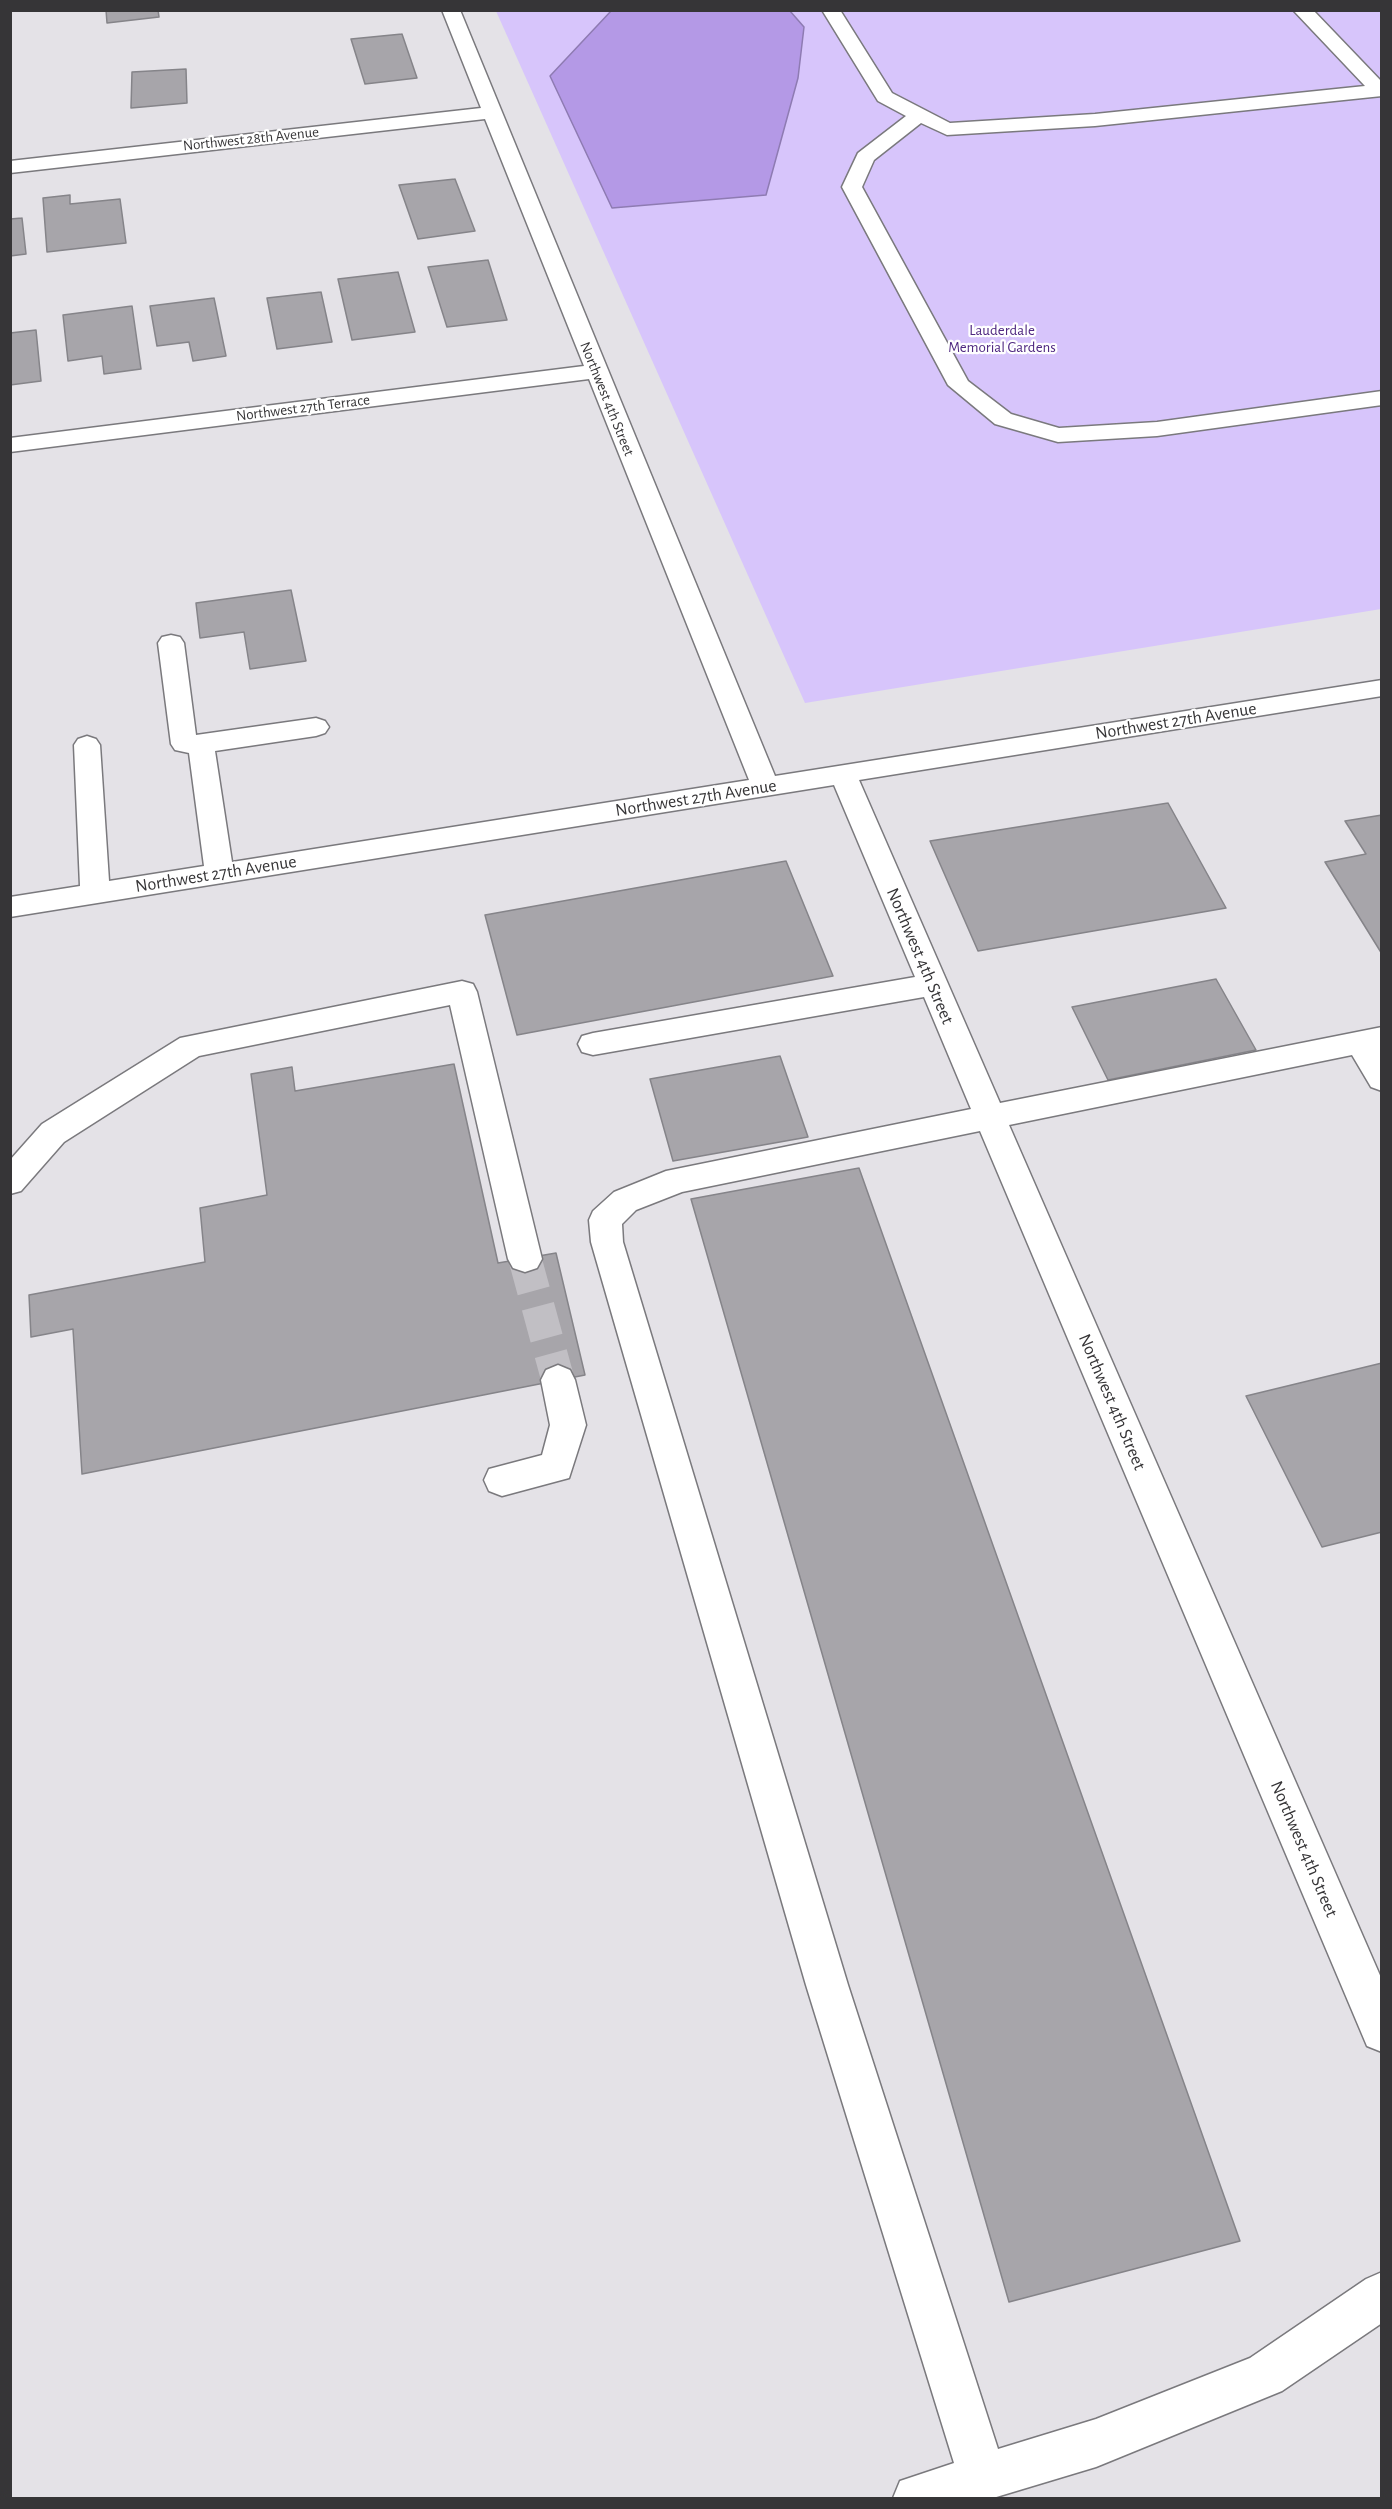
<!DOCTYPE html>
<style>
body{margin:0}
#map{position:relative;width:1392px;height:2509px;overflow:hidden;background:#e4e2e7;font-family:"Alegreya Sans",sans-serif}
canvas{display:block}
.frame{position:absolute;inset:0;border:12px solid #363537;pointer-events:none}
</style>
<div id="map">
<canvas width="1392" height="2509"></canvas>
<div class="frame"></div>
</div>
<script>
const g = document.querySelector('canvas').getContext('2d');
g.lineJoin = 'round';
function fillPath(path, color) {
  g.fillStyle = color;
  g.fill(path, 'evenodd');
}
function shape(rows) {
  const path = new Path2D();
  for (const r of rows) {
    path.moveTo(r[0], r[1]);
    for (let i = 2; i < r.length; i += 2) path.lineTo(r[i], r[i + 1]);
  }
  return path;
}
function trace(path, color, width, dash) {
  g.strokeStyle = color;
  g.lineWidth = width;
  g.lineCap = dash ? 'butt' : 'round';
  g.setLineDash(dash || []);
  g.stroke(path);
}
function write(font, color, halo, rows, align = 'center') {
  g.font = font + ' "Alegreya Sans",sans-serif';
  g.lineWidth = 4.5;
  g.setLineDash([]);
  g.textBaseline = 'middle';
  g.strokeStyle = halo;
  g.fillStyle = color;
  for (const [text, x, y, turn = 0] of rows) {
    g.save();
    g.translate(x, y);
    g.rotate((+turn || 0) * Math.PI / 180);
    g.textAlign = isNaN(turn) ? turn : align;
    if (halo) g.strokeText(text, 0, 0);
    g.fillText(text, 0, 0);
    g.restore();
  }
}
fillPath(shape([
 [496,11,1381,11,1381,609,805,703]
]), '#d7c5fb');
const water = shape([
 [611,11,790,11,804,27,798,78,766,195,612,208,550,76,611,11]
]);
fillPath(water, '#b499e6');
trace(water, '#8e7bb2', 1.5);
const building = shape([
 [106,10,158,10,159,17,107,23,106,10],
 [402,34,417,78,365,84,351,39,402,34],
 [186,69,187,103,131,108,132,72,186,69],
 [455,179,475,231,418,239,399,185,455,179],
 [70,195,70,204,120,199,126,243,47,252,43,198,70,195],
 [22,218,26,254,10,256,10,219,22,218],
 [488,260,507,320,447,327,428,267,488,260],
 [398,272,415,332,352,340,338,279,398,272],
 [321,292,332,342,277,349,267,298,321,292],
 [214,298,226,356,193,361,189,342,157,346,150,306,214,298],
 [132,306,141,369,104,374,102,356,68,361,63,315,132,306],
 [36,330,41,381,10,385,10,333,36,330],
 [291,590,306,661,250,669,244,632,200,638,196,603,291,590],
 [1168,803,1226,908,978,951,930,841,1168,803],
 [1382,815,1382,954,1325,862,1366,854,1345,821,1382,815],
 [786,861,833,976,517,1035,485,915,786,861],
 [1216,979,1256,1050,1108,1080,1072,1007,1216,979],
 [780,1056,808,1137,673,1161,650,1079,780,1056],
 [454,1064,498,1263,556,1253,585,1375,82,1474,73,1329,31,1337,29,1295,205,1262,200,1208,267,1195,251,1074,292,1067,295,1091,454,1064],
 [859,1168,1240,2241,1009,2302,691,1199,859,1168],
 [1382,1363,1382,1532,1322,1547,1246,1396,1382,1363]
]);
fillPath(building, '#a7a5aa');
trace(building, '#858489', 1.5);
trace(shape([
 [525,1259,558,1380]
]), '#c1bfc4', 33, [33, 16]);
const minor = shape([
 [442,10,460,10,775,776,1382,680,1382,696,859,780,1000,1103,1382,1027,1382,1091,1371,1087,1352,1055,1009,1125,1382,1980,1382,2052,1367,2046,980,1131,682,1192,636,1210,622,1224,623,1242,848,1985,998,2449,1096,2419,1250,2358,1366,2279,1382,2272,1382,2323,1282,2391,1096,2467,993,2498,893,2498,900,2481,954,2463,806,1985,591,1242,589,1220,593,1211,614,1192,666,1171,971,1109,924,997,593,1055,582,1052,578,1044,582,1036,593,1033,915,977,834,785,10,917,10,897,80,886,74,745,78,739,87,736,96,739,100,745,109,881,204,866,189,753,175,750,171,744,158,643,162,637,171,635,180,637,184,643,196,735,316,718,325,721,329,727,325,733,316,736,215,751,232,862,749,780,589,379,10,452,10,438,584,366,485,119,10,173,10,161,481,108,442,10],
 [822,10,840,10,892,93,950,123,1095,114,1365,86,1293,10,1313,10,1382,82,1382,96,1095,126,947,135,921,123,874,160,862,187,968,381,1011,414,1059,428,1157,422,1382,391,1382,405,1157,436,1058,442,995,424,948,385,842,187,858,153,906,116,878,101,822,10],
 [462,981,473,984,477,992,542,1259,537,1268,525,1272,513,1268,508,1259,450,1005,199,1056,64,1142,21,1191,10,1194,10,1160,42,1124,180,1038,462,981],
 [558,1365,570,1370,575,1380,586,1425,569,1478,502,1496,489,1491,484,1480,489,1469,542,1455,550,1425,541,1380,546,1370,558,1365]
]);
trace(minor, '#7a797d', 3);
fillPath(minor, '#fff');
write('15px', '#363537', '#fff', [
 ["Northwest 28th Avenue",251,139,-6],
 ["Northwest 4th Street",607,399,68],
 ["Northwest 27th Terrace",303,408,-7]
]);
write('15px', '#4f2881', '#fff', [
 ["Lauderdale",1002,330],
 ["Memorial Gardens",1002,347]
]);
write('18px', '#363537', '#fff', [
 ["Northwest 27th Avenue",1176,721,-9],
 ["Northwest 27th Avenue",696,798,-9],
 ["Northwest 27th Avenue",216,874,-9],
 ["Northwest 4th Street",920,956,67],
 ["Northwest 4th Street",1112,1402,67],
 ["Northwest 4th Street",1304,1849,67]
]);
</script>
